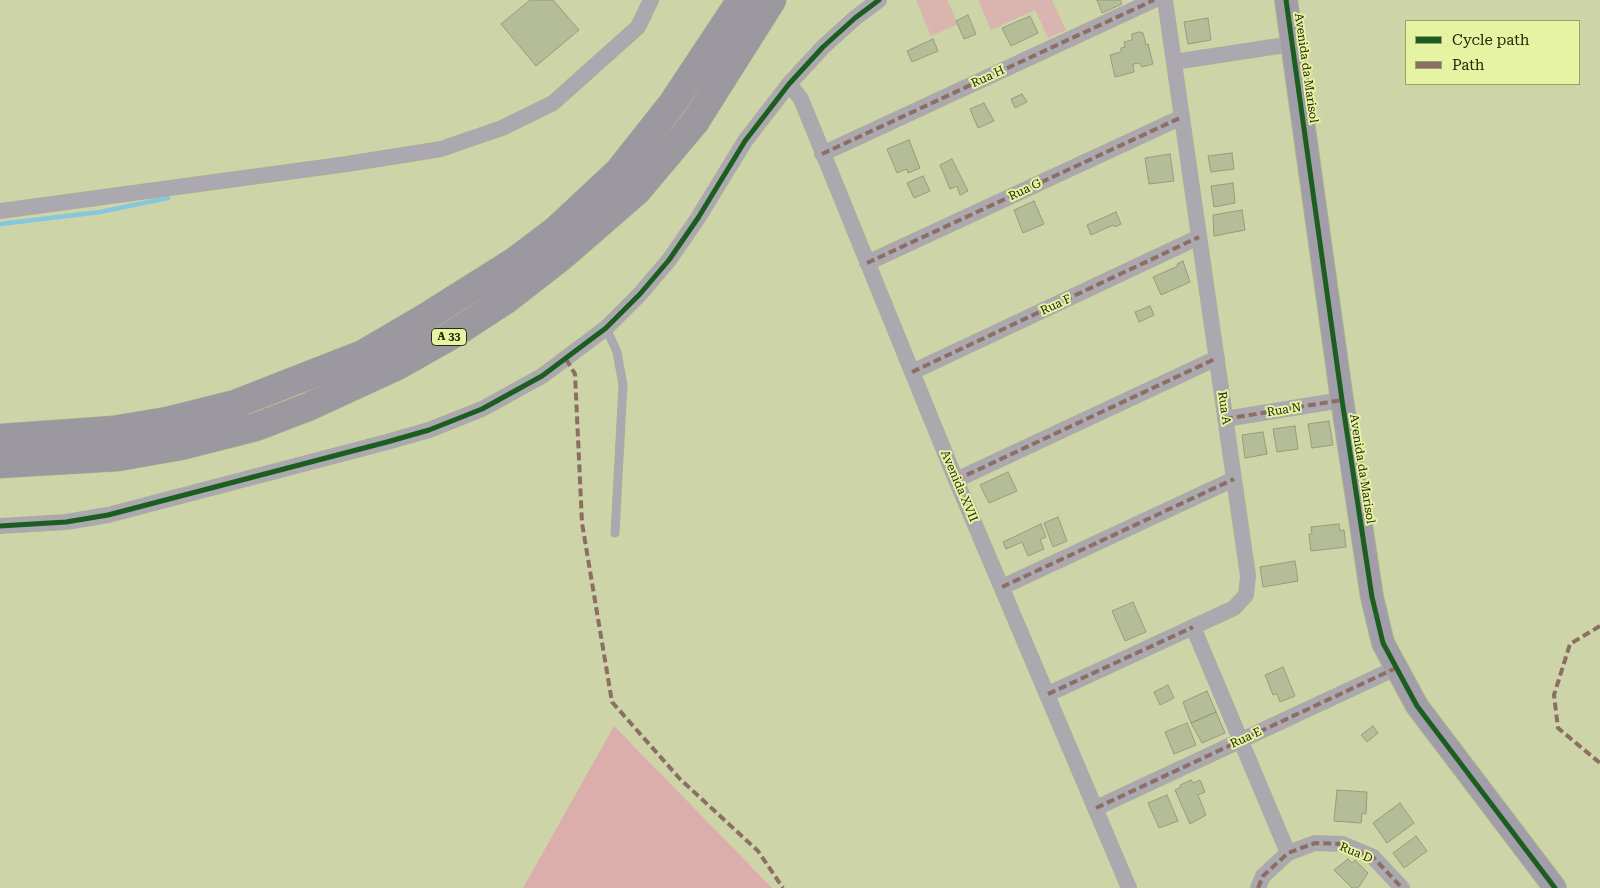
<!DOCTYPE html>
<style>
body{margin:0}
#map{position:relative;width:1600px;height:888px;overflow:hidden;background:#ccd4a8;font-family:"Roboto Serif",serif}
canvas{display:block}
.legend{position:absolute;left:1405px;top:20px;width:175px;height:65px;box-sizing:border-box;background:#e5f3a3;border:1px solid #98a365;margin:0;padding:6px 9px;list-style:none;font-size:15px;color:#252a09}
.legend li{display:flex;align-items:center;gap:10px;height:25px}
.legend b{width:25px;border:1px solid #98a365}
</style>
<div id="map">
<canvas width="1600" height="888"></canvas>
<ul class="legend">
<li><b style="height:6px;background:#1b5e20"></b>Cycle path</li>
<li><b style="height:6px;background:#8d6e63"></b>Path</li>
</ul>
</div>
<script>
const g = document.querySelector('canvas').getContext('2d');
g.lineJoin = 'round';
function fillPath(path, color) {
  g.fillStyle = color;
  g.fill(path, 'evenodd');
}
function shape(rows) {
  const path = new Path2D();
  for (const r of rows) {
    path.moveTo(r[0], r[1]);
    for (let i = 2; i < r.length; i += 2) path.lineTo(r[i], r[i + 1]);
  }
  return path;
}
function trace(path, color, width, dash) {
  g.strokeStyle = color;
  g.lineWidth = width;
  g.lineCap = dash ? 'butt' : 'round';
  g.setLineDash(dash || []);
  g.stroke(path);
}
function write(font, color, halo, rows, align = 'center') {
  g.font = font + ' "Roboto Serif",serif';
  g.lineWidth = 4;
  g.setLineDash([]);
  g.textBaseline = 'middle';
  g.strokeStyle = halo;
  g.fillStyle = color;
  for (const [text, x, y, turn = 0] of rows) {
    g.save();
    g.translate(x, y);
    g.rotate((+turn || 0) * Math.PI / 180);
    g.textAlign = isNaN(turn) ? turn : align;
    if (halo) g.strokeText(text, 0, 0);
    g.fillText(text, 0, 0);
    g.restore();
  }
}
fillPath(shape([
 [916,0,947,0,958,24,931,36],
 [978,0,1052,0,1066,30,1048,38,1035,10,991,30]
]), '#dab4af');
fillPath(shape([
 [614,726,772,888,523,888]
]), '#dbaeac');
trace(shape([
 [0,224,100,212,168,198]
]), '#86c7de', 4.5);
const building = shape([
 [530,0,553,0,579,30,536,66,501,24,530,0],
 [1097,0,1120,0,1122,4,1102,13,1097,0],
 [968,15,976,34,964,39,956,21,968,15],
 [1030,16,1038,33,1011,46,1002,28,1030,16],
 [1208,18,1211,40,1188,44,1184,22,1208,18],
 [1139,32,1143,33,1146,45,1148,44,1153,64,1142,67,1139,63,1133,64,1134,72,1115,77,1110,55,1121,52,1121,48,1125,47,1124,42,1132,40,1132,34,1139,32],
 [933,39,938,51,912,62,907,51,933,39],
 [1022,94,1027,102,1015,108,1011,99,1022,94],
 [984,103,994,121,978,128,970,109,984,103],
 [909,140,920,168,908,173,907,169,897,173,887,149,909,140],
 [1232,153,1234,169,1211,172,1208,156,1232,153],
 [1170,154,1174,181,1149,184,1145,158,1170,154],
 [952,159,968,191,960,195,957,186,950,189,940,165,952,159],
 [923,176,930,191,914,198,907,183,923,176],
 [1233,183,1235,203,1214,207,1211,186,1233,183],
 [1034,201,1044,224,1023,233,1014,210,1034,201],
 [1242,210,1245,230,1214,236,1213,215,1242,210],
 [1116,212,1121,224,1115,227,1113,225,1091,235,1087,225,1116,212],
 [1183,261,1190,282,1161,295,1153,277,1178,266,1177,264,1183,261],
 [1150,306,1154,315,1139,322,1135,312,1150,306],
 [1329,421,1333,445,1312,448,1308,424,1329,421],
 [1295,426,1298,449,1277,452,1273,429,1295,426],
 [1263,432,1267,454,1245,458,1242,435,1263,432],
 [1008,472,1017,491,989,503,980,485,1008,472],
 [1058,517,1067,541,1053,547,1044,523,1058,517],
 [1041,524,1046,537,1040,540,1044,549,1028,556,1022,542,1006,549,1003,542,1041,524],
 [1339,524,1340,531,1344,530,1346,547,1311,551,1309,534,1312,534,1311,527,1339,524],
 [1295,561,1298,581,1263,587,1260,567,1295,561],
 [1133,602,1146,632,1125,641,1112,611,1133,602],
 [1283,667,1295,696,1280,702,1277,694,1273,695,1265,675,1283,667],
 [1168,685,1174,698,1160,705,1154,692,1168,685],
 [1207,691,1216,712,1191,723,1183,702,1207,691],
 [1216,712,1225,733,1202,743,1191,723,1216,712],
 [1187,723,1196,745,1174,754,1165,732,1187,723],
 [1373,726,1378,733,1367,742,1361,735,1373,726],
 [1191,780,1193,783,1200,780,1205,792,1198,795,1206,815,1190,824,1175,790,1181,787,1180,785,1191,780],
 [1337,790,1367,792,1366,814,1362,813,1361,823,1334,821,1337,790],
 [1167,795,1178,821,1159,828,1148,803,1167,795],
 [1400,803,1414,823,1387,843,1373,823,1400,803],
 [1416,836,1427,851,1404,868,1393,853,1416,836],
 [1348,859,1352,863,1355,860,1368,873,1358,888,1352,888,1334,870,1348,859]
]);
fillPath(building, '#b5bc98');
trace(building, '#969c79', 1);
const lane = shape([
 [606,328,617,352,623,385,615,533]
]);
const street = shape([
 [1174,62,1292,44],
 [789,84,801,99,956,480,1129,888],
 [822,154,1154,0],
 [0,211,347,164,441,149,502,128,553,103,638,27,651,0],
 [867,263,1182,117],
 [912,372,1199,237],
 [1225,419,1342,400],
 [956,480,1217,358],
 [0,526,66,522,108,515,387,442,429,430,482,409,542,376,606,328,640,294,669,260,698,218,745,141,789,84,823,47,855,18,879,0],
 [1002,587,1234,479],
 [1193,627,1288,853],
 [1048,694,1234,608,1246,595,1248,576,1165,0],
 [1096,808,1396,668],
 [1258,888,1263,876,1288,853,1315,843,1342,844,1373,857,1402,888]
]);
const secondary = shape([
 [1286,0,1342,400,1372,597,1383,643,1417,706,1555,888]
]);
const highway = shape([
 [0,438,113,430,167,421,235,404,363,354,426,317,515,261,556,230,619,171,672,104,741,0],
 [0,464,118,457,181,446,256,427,308,407,399,365,452,335,507,299,561,257,637,191,695,122,772,0]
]);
trace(lane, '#abb28f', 9);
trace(street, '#abb28f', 16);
trace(secondary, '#abb28f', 24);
trace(highway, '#abb28f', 29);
trace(lane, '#aba8b0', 8);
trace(street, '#aba8b0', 15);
trace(secondary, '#a19da9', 22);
trace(highway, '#9c989f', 28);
trace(shape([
 [822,154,1154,0],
 [867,263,1182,117],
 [566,359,575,374,582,523,612,702,680,779,758,851,783,888],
 [912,372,1199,237],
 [1225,419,1342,400],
 [956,480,1217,358],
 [1002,587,1234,479],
 [1600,626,1570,644,1554,695,1558,728,1600,763],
 [1048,694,1193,627],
 [1096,808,1396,668],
 [1258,888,1263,876,1288,853,1315,843,1342,844,1373,857,1402,888]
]), '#8d6e63', 4, [8, 4]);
trace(shape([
 [1286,0,1342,400,1372,597,1383,643,1417,706,1555,888],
 [0,526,66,522,108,515,387,442,429,430,482,409,542,376,606,328,640,294,669,260,698,218,745,141,789,84,823,47,855,18,879,0]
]), '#1b5e20', 5);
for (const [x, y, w] of [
 [449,337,35]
]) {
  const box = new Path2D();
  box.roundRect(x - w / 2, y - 8.5, w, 17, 4);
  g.fillStyle = '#e5f3a3';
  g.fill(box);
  trace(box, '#252a09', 1);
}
write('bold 11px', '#252a09', null, [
 ["A 33",449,337]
]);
write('12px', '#252a09', '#e5f3a3', [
 ["Avenida da Marisol",1306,68,82],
 ["Rua H",988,77,-25],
 ["Rua G",1025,190,-25],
 ["Rua F",1056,305,-25],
 ["Rua A",1224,408,82],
 ["Rua N",1284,410,-9],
 ["Avenida da Marisol",1362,469,81],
 ["Avenida XVII",959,486,67],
 ["Rua E",1246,738,-25],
 ["Rua D",1356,853,23]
]);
</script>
